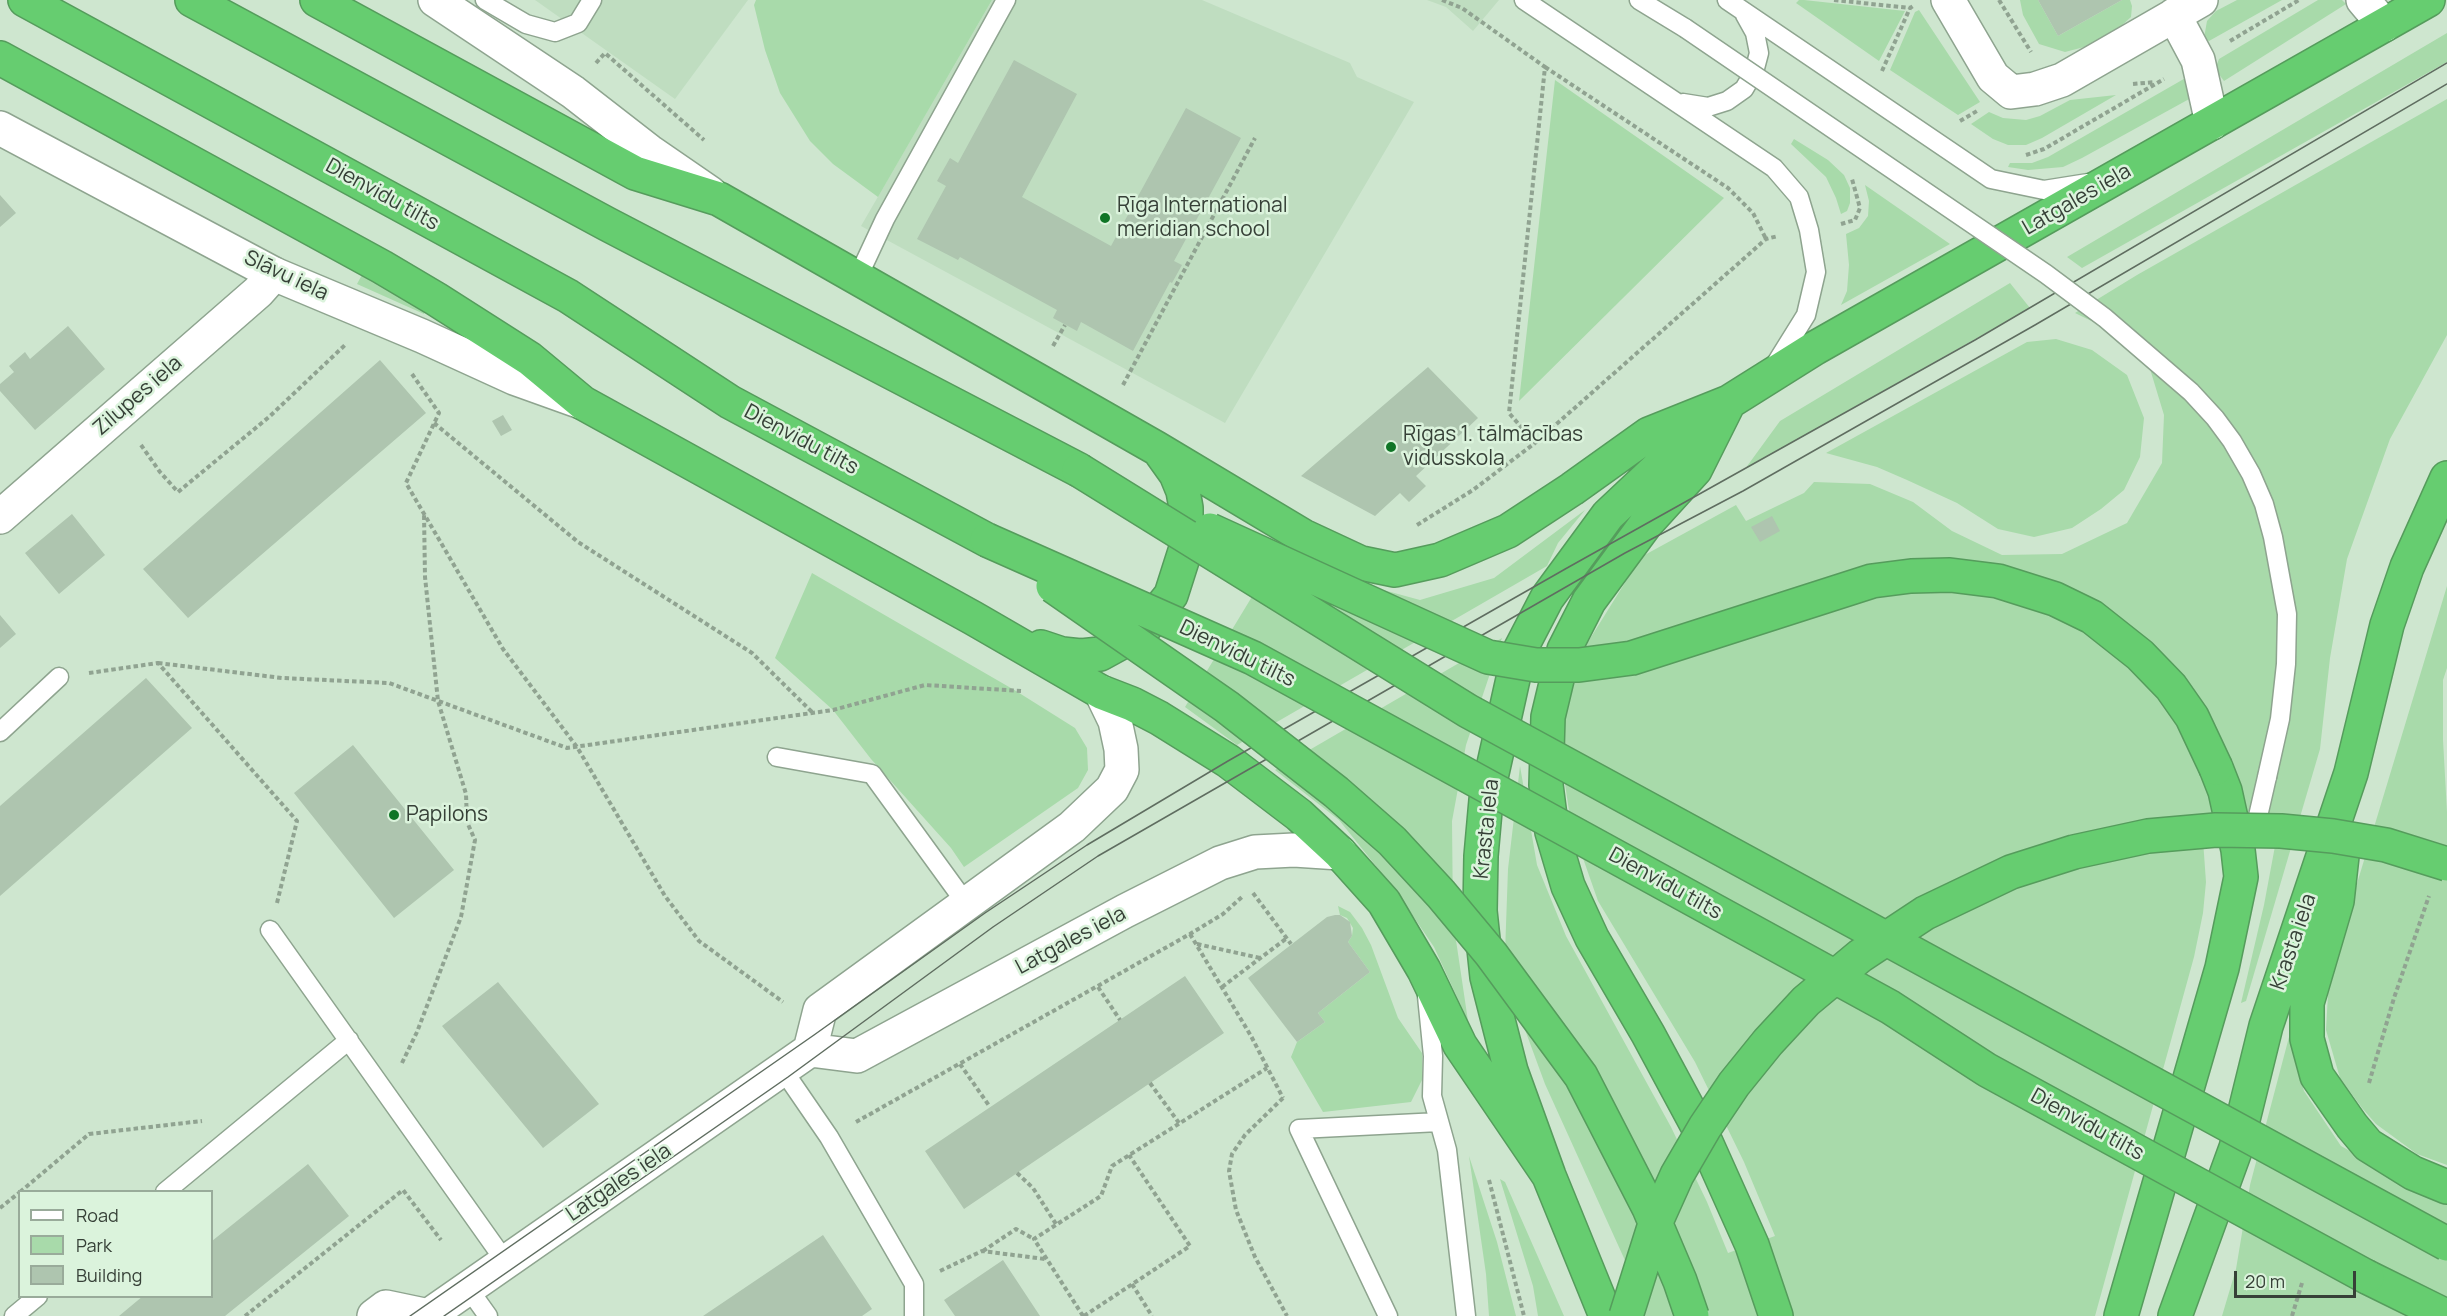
<!DOCTYPE html>
<meta charset="utf-8">
<style>
body{margin:0}
#map{position:relative;width:2447px;height:1316px;overflow:hidden;background:#cee6cf;font-family:Manrope,sans-serif}
canvas{display:block}
.legend{position:absolute;left:18px;top:1190px;width:195px;height:108px;box-sizing:border-box;background:#dbf3dc;border:2px solid #99ab9a;margin:0;padding:8px 10px;list-style:none;font-size:18px;color:#364037}
.legend li{display:flex;align-items:center;gap:12px;height:30px}
.legend b{width:30px;border:2px solid #99ab9a}
.scale{position:absolute;left:2234px;top:1271px;width:122px;height:27px;box-sizing:border-box;border:3px solid #364037;border-top:0;padding-left:8px;font-size:18px;line-height:21px;white-space:nowrap;color:#364037;-webkit-text-stroke:4px #dbf3dc;paint-order:stroke}
</style>
<div id="map">
<canvas width="2447" height="1316"></canvas>
<ul class="legend">
<li><b style="height:8px;background:#fff"></b>Road</li>
<li><b style="height:16px;background:#a8daaa"></b>Park</li>
<li><b style="height:16px;background:#aec5af"></b>Building</li>
</ul>
<div class="scale">20 m</div>
</div>
<script>
const g = document.querySelector('canvas').getContext('2d');
g.lineJoin = 'round';
function fillPath(path, color) {
  g.fillStyle = color;
  g.fill(path, 'evenodd');
}
function shape(rows) {
  const path = new Path2D();
  for (const r of rows) {
    path.moveTo(r[0], r[1]);
    for (let i = 2; i < r.length; i += 2) path.lineTo(r[i], r[i + 1]);
  }
  return path;
}
function trace(path, color, width, dash) {
  g.strokeStyle = color;
  g.lineWidth = width;
  g.lineCap = dash ? 'butt' : 'round';
  g.setLineDash(dash || []);
  g.stroke(path);
}
function write(font, color, halo, rows, align = 'center') {
  g.font = font + ' Manrope,sans-serif';
  g.lineWidth = 5;
  g.setLineDash([]);
  g.textBaseline = 'middle';
  g.strokeStyle = halo;
  g.fillStyle = color;
  for (const [text, x, y, turn = 0] of rows) {
    g.save();
    g.translate(x, y);
    g.rotate((+turn || 0) * Math.PI / 180);
    g.textAlign = isNaN(turn) ? turn : align;
    if (halo) g.strokeText(text, 0, 0);
    g.fillText(text, 0, 0);
    g.restore();
  }
}
fillPath(shape([
 [535,0,748,0,675,99],
 [992,0,1202,0,1350,63,1357,77,1414,102,1225,423,861,226],
 [1427,0,1499,0,1473,31,1446,7]
]), '#bfddc0');
fillPath(shape([
 [756,0,992,0,878,197,833,164,810,141,780,93,765,50,754,5],
 [1799,0,1804,0,1905,11,1879,61,1796,3],
 [2020,0,2038,0,2058,36,2122,0,2130,0,2132,6,2131,17,2120,27,2088,46,2065,52,2039,44,2023,15],
 [2237,0,2282,0,2209,41,2204,38,2207,21,2216,11],
 [2318,0,2342,0,2346,4,2224,81,2215,69,2219,59],
 [1919,10,1980,102,1958,115,1890,70,1915,12],
 [2447,33,2447,62,2082,268,2067,257],
 [2189,76,2191,98,2082,158,2063,167,2028,170,2008,167,2010,163,2032,163,2048,157],
 [1555,80,1724,198,1519,401],
 [2116,95,2042,138,2026,145,2008,145,1993,139,1971,124,1989,112,2003,118,2026,120,2040,116,2070,100],
 [2447,99,2447,335,2390,439,2347,559,2330,658,2320,749,2246,1001,2241,1003,2264,905,2281,814,2202,826,2206,882,2203,913,2194,957,2095,1316,1644,1316,1628,1267,1545,1084,1517,1008,1505,953,1508,869,1520,766,1537,865,1566,936,1671,1127,1707,1202,1728,1253,1775,1236,1744,1162,1695,1062,1598,901,1571,824,1559,744,1573,666,1641,557,1736,505,1746,521,1804,493,1814,482,1870,484,1913,502,1952,531,2002,555,2062,554,2127,523,2162,463,2164,415,2147,359,2114,332,2075,313,2137,275],
 [1794,139,1828,160,1844,175,1850,188,1850,203,1847,211,1841,214,1836,198,1826,177,1791,144],
 [1865,185,1950,244,1841,305,1847,291,1849,265,1846,234,1859,228,1868,216,1869,201],
 [364,271,426,310,424,314,357,284],
 [2010,283,2030,308,1745,469,1780,421],
 [2056,339,2092,350,2127,375,2144,418,2140,457,2124,490,2101,509,2072,528,2034,537,1998,529,1957,503,1907,480,1877,467,1826,453,2027,342],
 [1585,510,1558,543,1547,566,1237,745,1185,707,1287,539,1376,588,1420,600,1494,578],
 [812,573,1016,691,1075,728,1087,748,1088,770,1078,788,964,867,951,848,871,759,833,710,775,658],
 [2447,586,2447,668,2443,680,2443,740,2447,812,2447,1165,2417,1154,2376,1124,2362,1108,2340,1078,2326,1030,2329,976],
 [1502,638,1466,745,1452,821,1453,920,1468,1021,1434,947,1396,891,1339,820,1275,770],
 [1338,906,1350,912,1362,928,1371,945,1398,1018,1422,1053,1422,1080,1411,1102,1323,1112,1291,1057,1297,1042,1325,1022,1318,1013,1370,972,1348,942,1352,936,1353,928,1347,918,1340,915],
 [2289,1037,2304,1091,2341,1146,2447,1205,2447,1316,2222,1316,2236,1269,2250,1185],
 [1469,1156,1497,1242,1516,1316,1489,1316,1486,1274],
 [1500,1179,1505,1182,1564,1316,1538,1316,1533,1286]
]), '#a8daaa');
fillPath(shape([
 [2038,0,2122,0,2058,36],
 [1014,60,1077,94,1022,197,1111,246,1186,108,1241,138,1174,261,1182,265,1172,283,1170,282,1133,351,1081,322,1077,331,1053,318,1057,310,960,257,958,260,917,239,946,186,937,181,950,158,958,163],
 [0,195,16,213,0,227],
 [68,326,105,369,35,430,0,391,0,384,14,372,9,366,25,352,30,359],
 [380,360,426,413,188,618,143,569],
 [1428,367,1478,418,1416,476,1426,486,1409,502,1400,493,1375,516,1301,476],
 [503,415,512,430,501,436,492,421],
 [72,514,105,555,59,594,25,553],
 [1772,516,1780,531,1760,542,1751,527],
 [0,615,16,634,0,648],
 [146,678,192,728,0,896,0,806],
 [353,745,454,870,394,918,294,793],
 [1335,915,1340,915,1350,922,1352,936,1348,942,1370,972,1318,1013,1325,1022,1297,1042,1248,978,1327,917],
 [1185,976,1224,1033,964,1209,925,1151],
 [498,982,599,1104,543,1148,442,1026],
 [308,1164,349,1216,225,1316,119,1316,143,1296,212,1296,212,1241],
 [823,1235,872,1309,862,1316,703,1316],
 [1003,1260,1040,1316,955,1316,944,1300]
]), '#aec5af');
const lane = shape([
 [485,0,526,24,555,32,578,23,592,0],
 [1524,0,1774,168,1799,197,1809,230,1816,272,1806,315,1773,368],
 [1639,0,1685,28],
 [1727,0,1991,179,2044,190,2088,183],
 [1683,103,1708,107,1727,101,1744,89,1754,72,1759,53,1755,33,1745,15],
 [857,279,885,219,1006,0],
 [0,732,59,677],
 [777,757,872,774,965,902],
 [2253,838,2267,777],
 [270,930,505,1261],
 [1427,996,1433,1056,1432,1096,1447,1150,1466,1316],
 [783,1070,829,1137,914,1284,914,1316],
 [165,1192,349,1040],
 [468,1288,488,1316],
 [14,1316,38,1296],
 [1388,1316,1299,1129,1439,1122]
]);
const street = shape([
 [1948,0,1993,77,2011,92,2035,89,2062,80,2201,0],
 [2363,0,2384,25],
 [2174,15,2198,60,2212,123],
 [0,517,258,292,274,274]
]);
const secondary = shape([
 [435,0,573,92,649,151,710,193],
 [0,128,274,274,422,336,514,378,581,402],
 [810,1050,857,1056,1125,911,1220,863,1255,852,1294,850,1340,853],
 [374,1316,386,1307,429,1316],
 [428,1316,810,1050,820,1010,1072,827,1112,789,1122,770,1121,749,1115,721,1101,692]
]);
const highway = shape([
 [25,0,568,296,730,402,987,540],
 [192,0,607,224,1079,470],
 [317,0,635,173,719,199,1156,448,1303,536,1361,563,1395,570,1440,560,1508,531,1572,489,1649,434,1729,402,1815,348,2428,0],
 [0,58,382,267,436,299,530,359,583,403,973,618,1101,692,1132,704,1159,718,1228,761,1299,815,1340,853,1384,902,1424,970,1460,1045,1549,1176],
 [1729,402,1695,470,1645,525,1589,601,1564,650,1548,717,1546,785,1552,832,1568,886,1592,938,1648,1034,1704,1138,1752,1245,1776,1316],
 [1041,647,1062,654,1081,656,1100,654,1142,631,1171,595,1186,548,1186,508,1183,491,1176,474,1161,453],
 [2344,838,2337,901,2307,1003,2307,1039,2317,1076,2352,1126,2368,1145,2413,1173,2447,1187],
 [2367,1277,2446,1316],
 [1606,1316,1549,1176,1511,1071,1487,977,1480,911,1481,856,1486,800,1519,652,1547,598,1608,515,1713,416],
 [2121,1316,2222,968,2241,877,2238,850,2225,791,2216,768],
 [2175,1316,2236,1148,2266,1026,2351,773,2387,625,2407,567,2447,478]
]);
trace(lane, '#8ea48f', 21);
trace(street, '#8ea48f', 36);
trace(secondary, '#8ea48f', 36);
trace(highway, '#559c5c', 36);
trace(shape([
 [1442,0,1462,8,1545,67,1509,413,1535,443],
 [1834,0,1910,8,1913,6],
 [1999,0,2031,52],
 [2230,41,2299,0],
 [596,63,605,53,704,140],
 [1545,67,1728,188,1753,213,1766,239],
 [1882,71,1910,8],
 [2133,84,2155,82],
 [1960,121,1977,111],
 [2026,155,2044,149,2164,79],
 [1841,224,1855,220,1860,208,1852,179],
 [1053,346,1065,325],
 [412,374,439,413,406,483,503,649,577,747,665,896,699,941,783,1002],
 [1123,385,1255,138],
 [434,423,578,542,752,653,813,713],
 [141,445,160,472,178,492,269,417,345,345],
 [1417,525,1473,490,1535,443,1766,239,1778,236],
 [158,663,282,678,389,683,567,748,833,710,925,685,1021,691],
 [89,673,158,663,297,821,277,903],
 [1253,893,1291,944],
 [1190,934,1251,1036,1283,1098],
 [1197,944,1260,958],
 [1098,987,1120,1020],
 [1222,987,1287,938],
 [402,1063,417,1032,461,917,475,840,467,822,466,794,438,701,425,577,424,513],
 [960,1064,990,1107],
 [1150,1083,1179,1123],
 [2369,1083,2394,998,2429,896],
 [1283,1098,1245,1135,1232,1154,1229,1171,1236,1210,1255,1257,1287,1316],
 [856,1122,1190,934,1223,914,1243,896],
 [1017,1173,1033,1188,1056,1224],
 [1489,1180,1524,1316],
 [20,1192,89,1134,202,1121],
 [0,1208,20,1192],
 [983,1251,1016,1229,1034,1239],
 [940,1271,982,1251,1045,1259],
 [1132,1284,1152,1316],
 [245,1316,403,1190,441,1240],
 [1083,1316,1034,1239,1101,1196,1112,1166,1267,1068],
 [1084,1316,1190,1246,1129,1155],
 [2292,1316,2302,1283]
]), '#90a391', 4, [4.5, 3]);
trace(lane, '#fff', 18);
trace(street, '#fff', 33);
trace(secondary, '#fff', 33);
trace(highway, '#66cd70', 33);
trace(shape([
 [410,1316,814,1035,985,913,1087,845,1228,761,1567,568,1975,340,2447,63],
 [444,1316,788,1077,993,927,1098,856,1625,553,1743,491,2035,325,2447,84]
]), '#5f6d60', 1.5);
const laneBridge = shape([
 [1685,28,2046,274,2105,318,2191,392,2215,418,2232,441,2251,474,2264,504,2273,537,2287,614,2286,664,2280,719,2267,777]
]);
const highwayBridge = shape([
 [1079,470,1468,711,2447,1244],
 [1210,530,1488,657,1536,665,1579,665,1632,658,1872,581,1911,576,1950,575,1998,581,2055,599,2092,617,2140,655,2171,687,2192,717,2216,768],
 [987,540,1253,658,1890,1007,1987,1070,2367,1277],
 [1053,586,1227,707,1336,792,1392,841,1441,894,1491,954,1581,1076,1649,1208,1680,1281,1692,1316],
 [1626,1316,1655,1224,1677,1175,1705,1127,1734,1084,1768,1042,1806,1001,1860,956,1925,913,2011,872,2074,852,2148,836,2216,830,2281,831,2333,836,2386,845,2447,864]
]);
trace(laneBridge, '#8ea48f', 21, []);
trace(highwayBridge, '#559c5c', 36, []);
trace(laneBridge, '#fff', 18);
trace(highwayBridge, '#66cd70', 33);
for (const [x, y, r, color] of [
 [1105,218,6,"#0f7526"],
 [1391,447,6,"#0f7526"],
 [394,815,6,"#0f7526"]
]) {
  const dot = new Path2D();
  dot.arc(x, y, r, 0, 2 * Math.PI);
  g.fillStyle = color;
  g.fill(dot);
  trace(dot, '#dbf3dc', 2);
}
write('21px', '#364037', '#dbf3dc', [
 ["Dienvidu tilts",382,195,29],
 ["Latgales iela",2077,200,-30],
 ["Slāvu iela",286,276,25],
 ["Zilupes iela",138,396,-41],
 ["Dienvidu tilts",801,440,28],
 ["Dienvidu tilts",1237,654,26],
 ["Krasta iela",1487,829,-84],
 ["Dienvidu tilts",1665,884,29],
 ["Latgales iela",1071,941,-28],
 ["Krasta iela",2294,942,-71],
 ["Dienvidu tilts",2087,1125,29],
 ["Latgales iela",619,1183,-34]
]);
write('21px', '#364037', '#dbf3dc', [
 ["Rīga International",1117,206],
 ["meridian school",1117,230],
 ["Rīgas 1. tālmācības",1403,435],
 ["vidusskola",1403,459],
 ["Papilons",406,815]
], 'left');
</script>
